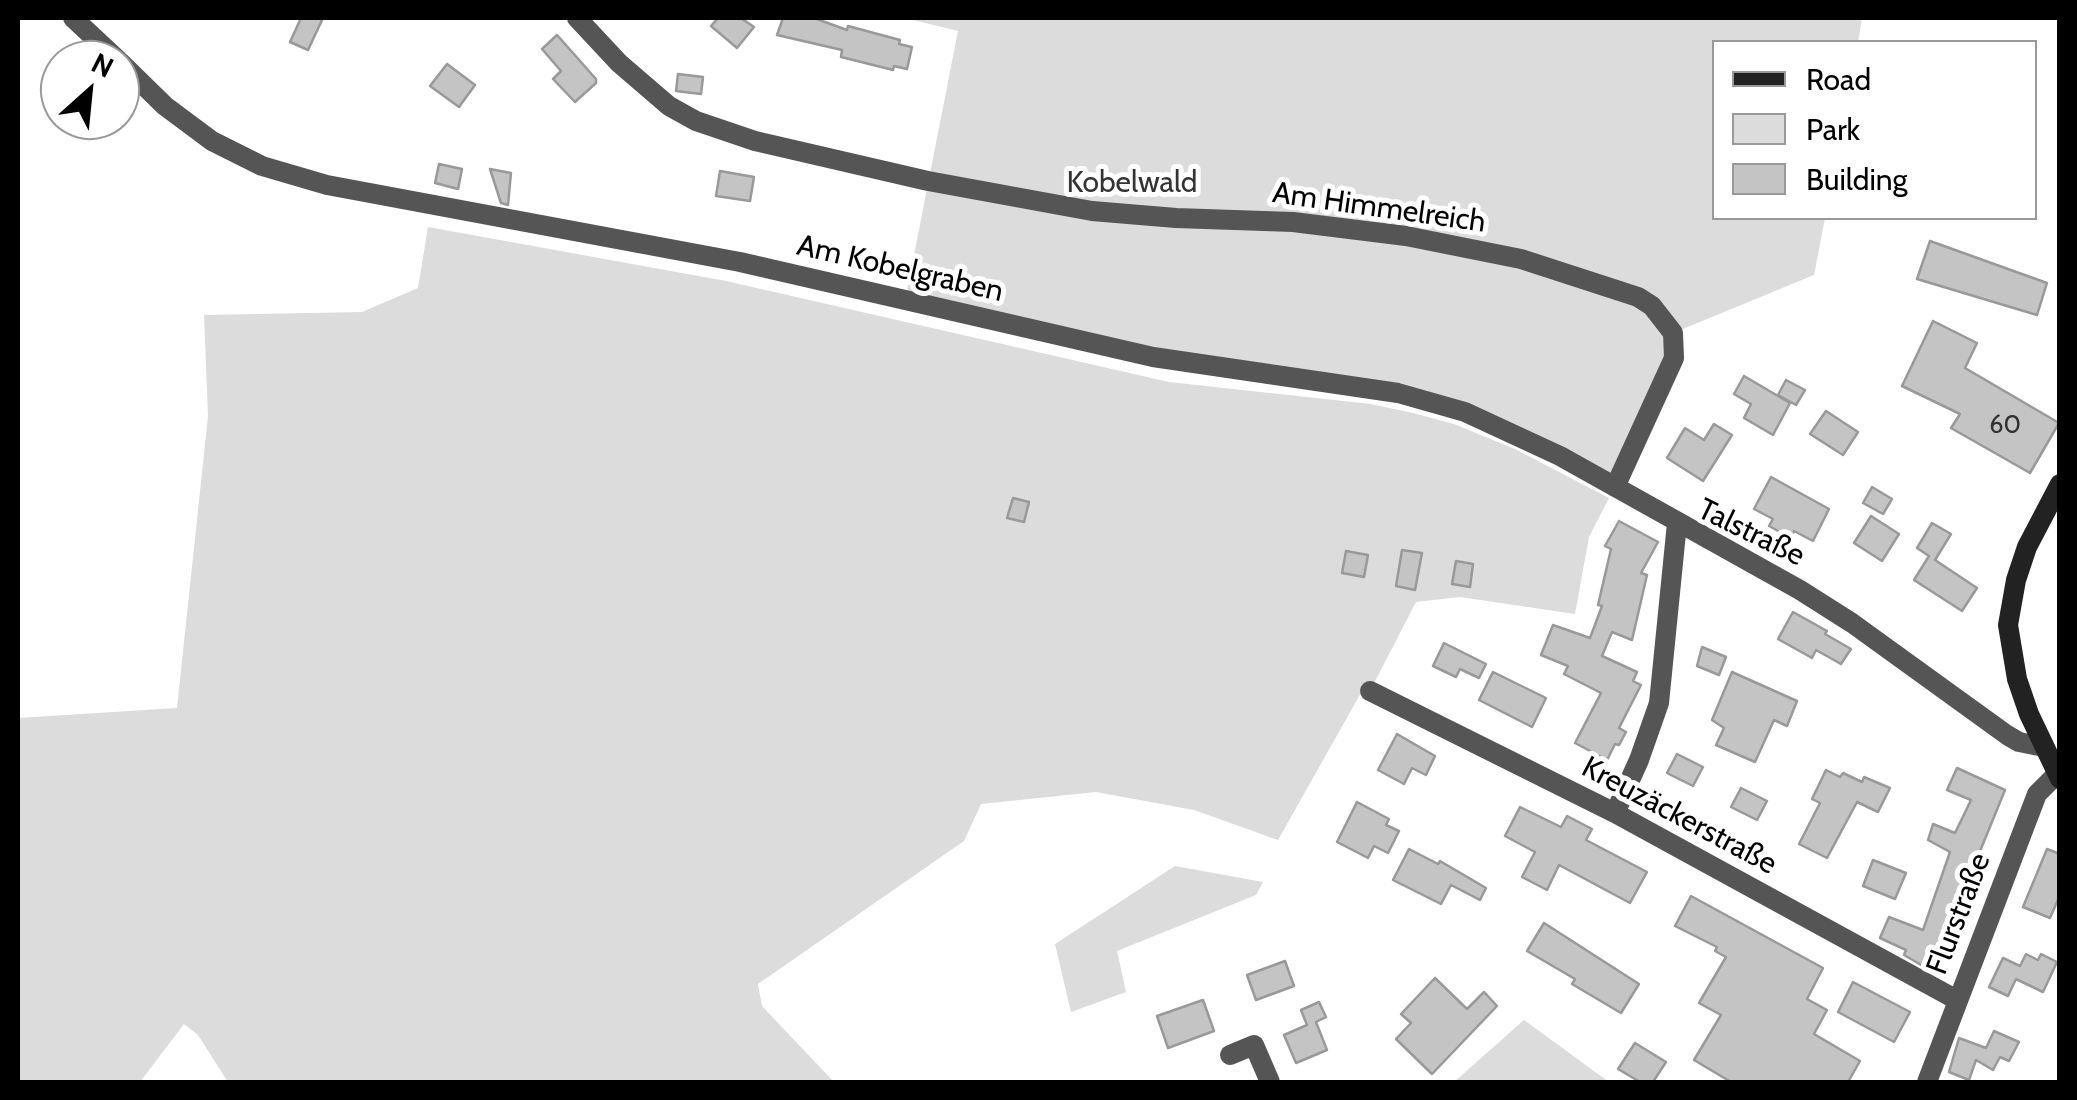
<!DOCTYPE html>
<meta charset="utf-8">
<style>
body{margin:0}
#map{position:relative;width:2077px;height:1100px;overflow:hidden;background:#fff;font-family:Cabin,sans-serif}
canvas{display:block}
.frame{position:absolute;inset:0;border:20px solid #000;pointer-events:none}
.legend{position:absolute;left:1712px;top:40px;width:325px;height:180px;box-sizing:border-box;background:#fff;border:2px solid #999;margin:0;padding:12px 18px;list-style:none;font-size:30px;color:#000}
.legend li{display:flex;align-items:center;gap:20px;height:50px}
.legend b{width:50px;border:2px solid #999}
.north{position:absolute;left:40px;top:40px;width:100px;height:100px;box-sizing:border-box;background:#fff;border:2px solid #999;border-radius:50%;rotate:27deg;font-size:28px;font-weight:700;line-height:40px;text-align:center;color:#000}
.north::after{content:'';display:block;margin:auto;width:35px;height:45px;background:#000;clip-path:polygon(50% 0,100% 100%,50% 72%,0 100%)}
</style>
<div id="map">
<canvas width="2077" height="1100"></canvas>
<div class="frame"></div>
<ul class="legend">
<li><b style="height:12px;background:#222"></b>Road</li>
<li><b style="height:28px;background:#dcdcdc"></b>Park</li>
<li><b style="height:28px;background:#c4c4c4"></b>Building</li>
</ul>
<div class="north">N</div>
</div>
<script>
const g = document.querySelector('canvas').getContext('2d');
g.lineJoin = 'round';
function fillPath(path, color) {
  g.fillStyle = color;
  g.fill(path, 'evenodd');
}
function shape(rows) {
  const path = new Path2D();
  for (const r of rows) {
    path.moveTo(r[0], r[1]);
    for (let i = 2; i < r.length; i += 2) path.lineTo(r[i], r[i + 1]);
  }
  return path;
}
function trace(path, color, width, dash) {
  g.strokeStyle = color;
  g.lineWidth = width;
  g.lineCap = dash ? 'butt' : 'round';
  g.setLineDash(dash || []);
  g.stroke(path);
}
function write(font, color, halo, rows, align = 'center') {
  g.font = font + ' Cabin,sans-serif';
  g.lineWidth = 10;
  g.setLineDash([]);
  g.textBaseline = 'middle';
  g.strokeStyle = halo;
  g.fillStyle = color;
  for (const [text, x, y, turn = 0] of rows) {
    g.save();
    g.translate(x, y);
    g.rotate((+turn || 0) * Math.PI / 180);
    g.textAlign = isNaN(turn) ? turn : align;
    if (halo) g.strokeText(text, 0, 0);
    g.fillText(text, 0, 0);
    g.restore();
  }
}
fillPath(shape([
 [905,18,1862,18,1858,42,1714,42,1714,218,1825,218,1814,275,1673,333,1615,487,1465,412,905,301,958,31],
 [428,227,726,281,1169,382,1371,404,1413,413,1454,424,1515,449,1609,498,1589,537,1575,614,1460,597,1416,602,1370,691,1362,691,1278,840,1194,810,1096,792,981,804,964,841,758,984,762,1006,834,1082,228,1082,198,1035,184,1024,140,1082,18,1082,18,718,177,708,208,416,204,315,362,312,418,288],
 [1175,866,1263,882,1256,895,1117,951,1126,992,1071,1012,1055,944],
 [1524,1020,1609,1082,1454,1082]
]), '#dcdcdc');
const building = shape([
 [301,18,323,18,308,50,290,42,301,18],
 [718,18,741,18,754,27,737,48,711,26,718,18],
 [783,18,814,18,847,30,848,26,900,40,899,44,912,47,907,69,894,66,893,70,841,57,842,50,777,35,783,18],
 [557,35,596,79,596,83,575,102,553,79,561,71,542,49,557,35],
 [447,64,475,85,459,107,430,86,447,64],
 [678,74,703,77,701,94,676,91,678,74],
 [439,164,462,169,458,189,435,183,439,164],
 [490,169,511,173,508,205,501,203,490,169],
 [720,171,754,177,750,201,716,196,720,171],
 [1930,241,2047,283,2037,315,1917,279,1930,241],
 [1933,321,1977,343,1965,368,2059,423,2030,473,1951,428,1960,414,1902,386,1933,321],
 [1744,376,1790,403,1773,435,1744,418,1751,404,1734,394,1744,376],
 [1786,380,1805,390,1796,405,1778,395,1786,380],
 [1826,411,1858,432,1843,455,1810,434,1826,411],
 [1714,424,1732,435,1703,481,1667,458,1685,428,1704,440,1714,424],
 [1771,477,1829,509,1813,541,1794,531,1791,538,1769,526,1773,519,1754,509,1771,477],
 [1872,487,1892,499,1883,514,1863,503,1872,487],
 [1013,498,1029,502,1024,522,1007,518,1013,498],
 [1871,516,1899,534,1882,561,1854,543,1871,516],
 [1619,521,1658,542,1641,573,1647,575,1632,640,1612,632,1602,656,1637,672,1633,681,1641,685,1619,728,1626,732,1619,745,1615,744,1607,760,1575,743,1601,693,1564,674,1568,666,1541,655,1553,625,1590,638,1602,606,1598,605,1611,549,1605,546,1619,521],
 [1932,523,1951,534,1935,560,1977,588,1962,611,1914,580,1929,556,1917,548,1932,523],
 [1402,550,1422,553,1415,590,1396,586,1402,550],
 [1346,551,1368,555,1364,577,1342,573,1346,551],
 [1456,561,1473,564,1470,587,1452,584,1456,561],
 [1793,612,1827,631,1825,634,1851,649,1841,664,1816,650,1812,658,1778,639,1793,612],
 [1444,643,1486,664,1479,678,1460,669,1456,677,1433,666,1444,643],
 [1702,647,1726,657,1719,675,1697,666,1702,647],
 [1493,672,1546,698,1532,727,1479,700,1493,672],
 [1732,672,1797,701,1787,726,1774,720,1755,762,1716,745,1724,728,1712,720,1732,672],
 [1397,734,1435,756,1426,775,1412,768,1404,784,1378,770,1397,734],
 [1677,754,1703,767,1693,786,1667,773,1677,754],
 [1957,768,2005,790,1938,954,1935,952,1928,969,1904,955,1906,950,1880,938,1889,917,1923,930,1950,852,1928,840,1933,824,1955,833,1971,800,1947,790,1957,768],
 [1826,770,1840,777,1843,773,1862,782,1864,777,1890,788,1878,812,1857,802,1827,858,1799,844,1820,803,1812,799,1826,770],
 [1741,788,1767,801,1757,820,1731,807,1741,788],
 [1357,802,1389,819,1386,825,1399,831,1388,853,1374,846,1368,858,1337,842,1357,802],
 [1520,807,1561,827,1567,816,1592,829,1586,840,1647,872,1630,903,1559,865,1547,890,1522,877,1535,852,1505,836,1520,807],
 [1409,849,1438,864,1440,861,1486,888,1480,900,1451,885,1441,904,1393,880,1409,849],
 [2047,849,2060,854,2060,895,2050,918,2023,907,2047,849],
 [1873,860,1906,873,1895,899,1863,886,1873,860],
 [1691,896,1823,968,1807,999,1827,1010,1814,1034,1860,1061,1848,1082,1731,1082,1694,1060,1721,1015,1699,1003,1726,957,1715,951,1717,947,1675,926,1691,896],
 [1544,923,1639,984,1621,1013,1572,984,1575,979,1527,951,1544,923],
 [2026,954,2038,960,2041,954,2057,962,2043,992,2016,979,2008,996,1989,987,2003,958,2020,966,2026,954],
 [1285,961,1294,986,1256,1000,1247,975,1285,961],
 [1435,978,1467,1009,1484,992,1497,1006,1432,1074,1396,1039,1411,1023,1401,1014,1435,978],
 [1853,982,1910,1012,1894,1042,1838,1012,1853,982],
 [1203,1000,1214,1031,1168,1048,1157,1016,1203,1000],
 [1319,1002,1326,1017,1316,1022,1327,1050,1296,1063,1284,1035,1307,1025,1301,1010,1319,1002],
 [1994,1031,2019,1042,2009,1061,2000,1057,1993,1070,1976,1060,1969,1080,1949,1072,1959,1038,1986,1048,1994,1031],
 [1635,1043,1666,1062,1653,1082,1640,1082,1618,1069,1635,1043]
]);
fillPath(building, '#c4c4c4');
trace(building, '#999', 2.5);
trace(shape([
 [73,18,118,60],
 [577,18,619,63,669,106,696,121,755,141,928,181,1092,211,1176,218,1293,222,1406,236,1521,259,1638,297,1652,306,1673,333,1674,358,1615,487],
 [120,62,165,106,212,141,262,166,327,185,740,262,1153,357,1398,393,1465,412,1560,456,1800,590,1852,623,2007,735,2019,742,2044,747],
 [1370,691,1615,813,1957,1000],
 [1615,813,1639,760,1659,703,1677,523],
 [1230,1055,1254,1045,1270,1082],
 [1927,1082,2037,794,2057,774]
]), '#555', 20);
trace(shape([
 [2060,484,2027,547,2016,580,2008,625,2017,679,2029,714,2060,779]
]), '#222', 20);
write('25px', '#313131', null, [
 ["60",2005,426]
]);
write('30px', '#333', '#fff', [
 ["Kobelwald",1132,183]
]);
write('30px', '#000', '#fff', [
 ["Am Himmelreich",1379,208,8],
 ["Am Kobelgraben",900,269,13],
 ["Talstraße",1751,533,26],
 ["Kreuzäckerstraße",1679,816,28],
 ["Flurstraße",1959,914,-69]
]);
</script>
